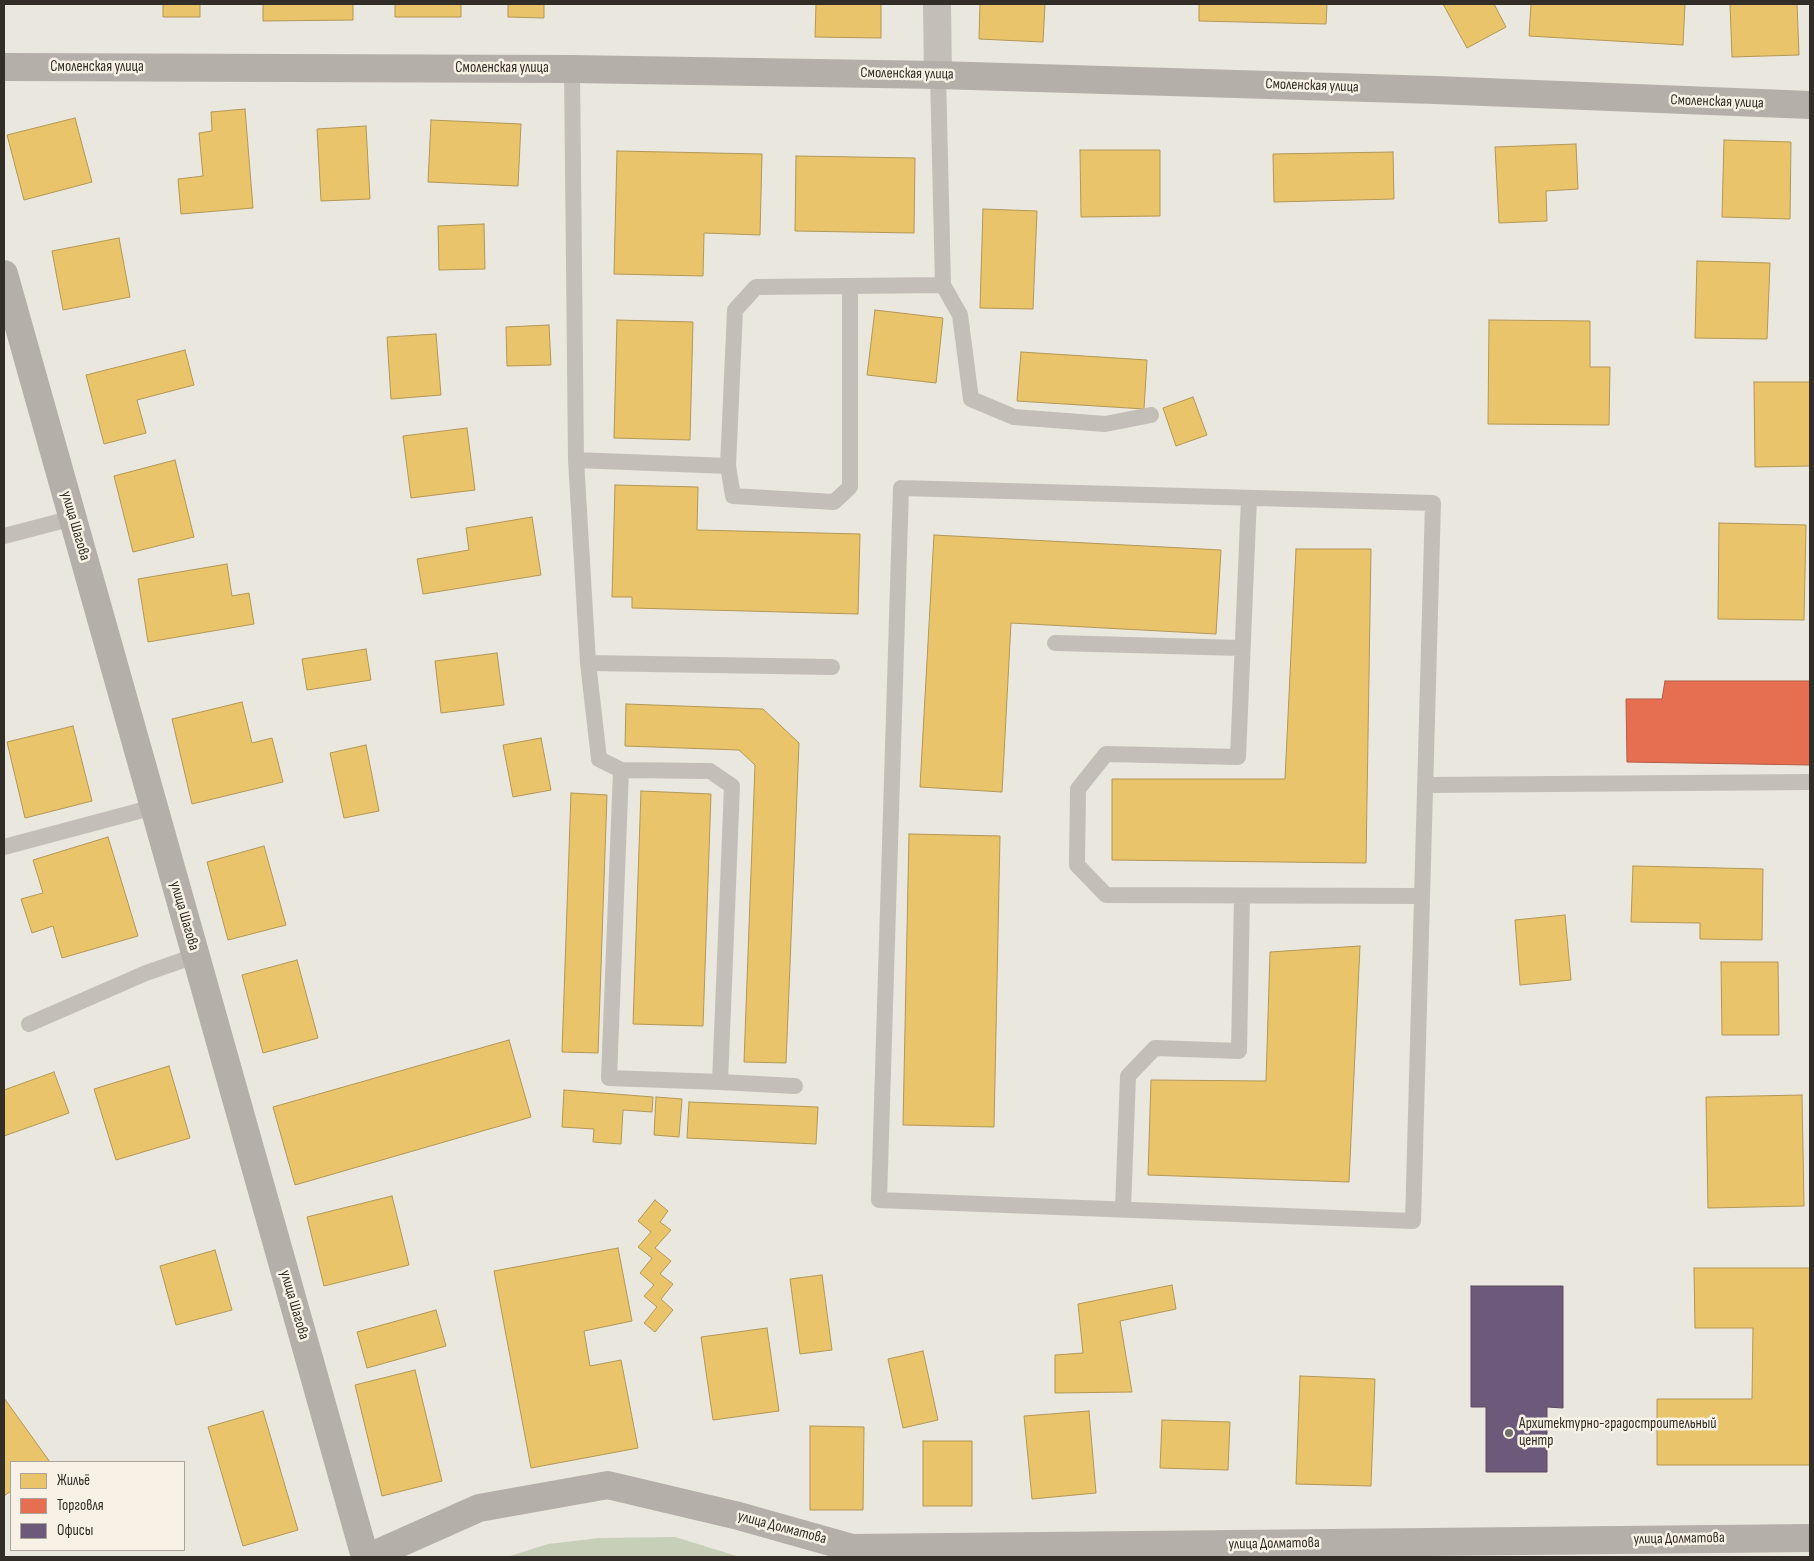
<!DOCTYPE html>
<meta charset="utf-8">
<style>
body{margin:0}
#map{position:relative;width:1814px;height:1561px;overflow:hidden;background:#eae7de;font-family:"Sofia Sans Condensed",sans-serif}
canvas{display:block}
.frame{position:absolute;inset:0;border:5px solid #332d27;pointer-events:none}
.legend{position:absolute;left:10px;top:1461px;width:175px;height:90px;box-sizing:border-box;background:#f7f2e5;border:1px solid #a9a399;margin:0;padding:6px 9px;list-style:none;font-size:15px;color:#332d27}
.legend li{display:flex;align-items:center;gap:10px;height:25px}
.legend b{width:25px;border:1px solid #a9a399}
</style>
<div id="map">
<canvas width="1814" height="1561"></canvas>
<div class="frame"></div>
<ul class="legend">
<li><b style="height:14px;background:#e9c46a"></b>Жильё</li>
<li><b style="height:14px;background:#e76f51"></b>Торговля</li>
<li><b style="height:14px;background:#6d597a"></b>Офисы</li>
</ul>
</div>
<script>
const g = document.querySelector('canvas').getContext('2d');
g.lineJoin = 'round';
function fillPath(path, color) {
  g.fillStyle = color;
  g.fill(path, 'evenodd');
}
function shape(rows) {
  const path = new Path2D();
  for (const r of rows) {
    path.moveTo(r[0], r[1]);
    for (let i = 2; i < r.length; i += 2) path.lineTo(r[i], r[i + 1]);
  }
  return path;
}
function trace(path, color, width, dash) {
  g.strokeStyle = color;
  g.lineWidth = width;
  g.lineCap = dash ? 'butt' : 'round';
  g.setLineDash(dash || []);
  g.stroke(path);
}
function write(font, color, halo, rows, align = 'center') {
  g.font = font + ' "Sofia Sans Condensed",sans-serif';
  g.lineWidth = 5;
  g.setLineDash([]);
  g.textBaseline = 'middle';
  g.strokeStyle = halo;
  g.fillStyle = color;
  for (const [text, x, y, turn = 0] of rows) {
    g.save();
    g.translate(x, y);
    g.rotate((+turn || 0) * Math.PI / 180);
    g.textAlign = isNaN(turn) ? turn : align;
    if (halo) g.strokeText(text, 0, 0);
    g.fillText(text, 0, 0);
    g.restore();
  }
}
fillPath(shape([
 [675,1537,740,1557,507,1557,548,1544,599,1538]
]), '#c7cfb9');
const homes = shape([
 [163,4,200,4,200,17,163,17,163,4],
 [263,4,353,4,353,20,263,21,263,4],
 [395,4,461,4,461,17,395,17,395,4],
 [508,4,544,4,544,18,508,17,508,4],
 [816,4,881,4,881,38,815,37,816,4],
 [980,4,1045,4,1043,42,979,39,980,4],
 [1199,4,1327,4,1326,24,1199,21,1199,4],
 [1443,4,1494,4,1506,27,1467,48,1443,4],
 [1531,4,1685,4,1683,45,1529,36,1531,4],
 [1730,4,1797,4,1799,55,1732,57,1730,4],
 [245,109,253,208,181,214,178,179,203,176,199,133,212,131,211,112,245,109],
 [75,118,92,182,24,200,7,135,75,118],
 [431,120,521,124,518,186,428,182,431,120],
 [366,126,370,199,321,201,317,129,366,126],
 [1724,140,1791,142,1790,219,1722,217,1724,140],
 [1576,144,1578,189,1546,191,1547,221,1499,223,1495,147,1576,144],
 [1080,150,1160,150,1160,216,1081,217,1080,150],
 [617,151,762,154,760,235,704,233,703,276,614,274,617,151],
 [1393,152,1394,199,1274,202,1273,154,1393,152],
 [796,156,915,158,914,233,795,231,796,156],
 [983,209,1037,211,1033,309,980,308,983,209],
 [484,224,485,269,439,270,438,226,484,224],
 [119,238,130,297,63,310,52,251,119,238],
 [1697,261,1770,263,1767,339,1695,338,1697,261],
 [875,310,943,318,936,383,867,375,875,310],
 [617,320,693,322,690,440,614,438,617,320],
 [1489,320,1590,321,1590,367,1610,367,1609,425,1488,424,1489,320],
 [549,325,551,365,507,366,506,327,549,325],
 [436,334,441,395,391,399,387,337,436,334],
 [185,350,194,385,137,400,146,433,104,444,86,375,185,350],
 [1021,352,1147,360,1144,409,1017,401,1021,352],
 [1754,382,1810,382,1810,466,1755,467,1754,382],
 [1193,397,1207,435,1176,446,1163,408,1193,397],
 [467,428,475,490,411,498,403,436,467,428],
 [175,460,194,537,133,552,114,476,175,460],
 [615,485,698,487,697,530,860,534,858,614,632,608,632,597,612,597,615,485],
 [532,517,541,575,423,594,417,559,469,550,466,528,532,517],
 [1719,523,1806,525,1804,620,1718,619,1719,523],
 [934,535,1221,550,1216,634,1011,623,1002,792,920,787,934,535],
 [1296,549,1371,549,1366,863,1112,860,1112,779,1285,779,1296,549],
 [227,564,232,596,249,593,254,624,148,642,138,579,227,564],
 [366,649,371,680,307,690,302,659,366,649],
 [497,653,504,705,441,713,435,661,497,653],
 [242,702,252,743,272,738,283,782,192,804,172,719,242,702],
 [626,704,763,709,799,743,786,1063,744,1062,755,765,739,750,625,746,626,704],
 [73,726,92,801,25,818,7,742,73,726],
 [541,738,551,790,513,797,503,745,541,738],
 [366,745,379,811,344,818,330,753,366,745],
 [641,791,711,794,703,1026,633,1024,641,791],
 [571,793,607,795,598,1053,562,1052,571,793],
 [909,834,1000,836,994,1127,903,1125,909,834],
 [108,837,138,936,62,958,53,926,32,933,21,899,43,893,33,860,108,837],
 [264,846,286,925,228,940,207,862,264,846],
 [1633,866,1763,869,1762,940,1700,939,1700,923,1631,922,1633,866],
 [1565,915,1571,980,1520,985,1515,920,1565,915],
 [1360,946,1349,1182,1148,1175,1151,1080,1266,1081,1270,952,1360,946],
 [297,960,318,1038,263,1053,242,975,297,960],
 [1721,962,1778,962,1779,1035,1722,1035,1721,962],
 [509,1040,531,1117,295,1185,273,1107,509,1040],
 [169,1066,190,1138,116,1160,94,1089,169,1066],
 [54,1072,69,1113,4,1136,4,1090,54,1072],
 [564,1090,653,1097,652,1112,623,1110,621,1144,593,1142,594,1129,562,1127,564,1090],
 [1802,1095,1804,1206,1708,1208,1706,1097,1802,1095],
 [656,1097,682,1099,679,1137,654,1135,656,1097],
 [689,1102,818,1107,816,1144,687,1138,689,1102],
 [392,1196,409,1265,324,1286,307,1217,392,1196],
 [655,1200,668,1211,660,1222,671,1230,655,1248,671,1261,660,1274,673,1284,661,1299,673,1310,655,1332,644,1323,657,1307,644,1296,654,1285,640,1273,652,1258,638,1247,651,1232,638,1221,655,1200],
 [618,1248,632,1321,584,1331,590,1366,621,1360,638,1448,531,1468,494,1271,618,1248],
 [215,1250,232,1310,176,1325,160,1266,215,1250],
 [1694,1268,1810,1268,1810,1465,1657,1465,1657,1399,1752,1399,1753,1328,1695,1328,1694,1268],
 [822,1275,832,1350,800,1354,790,1279,822,1275],
 [1172,1285,1176,1309,1120,1321,1132,1392,1055,1393,1055,1355,1083,1353,1078,1304,1172,1285],
 [436,1310,446,1346,367,1368,357,1332,436,1310],
 [767,1328,779,1411,713,1420,701,1337,767,1328],
 [923,1351,938,1420,903,1428,888,1359,923,1351],
 [415,1370,442,1481,382,1496,355,1385,415,1370],
 [1300,1376,1375,1379,1371,1486,1296,1484,1300,1376],
 [4,1398,50,1462,11,1462,11,1491,4,1496,4,1398],
 [263,1411,298,1530,243,1546,208,1427,263,1411],
 [1089,1411,1096,1493,1032,1499,1024,1416,1089,1411],
 [1162,1420,1230,1422,1228,1470,1160,1468,1162,1420],
 [810,1426,864,1427,863,1510,810,1510,810,1426],
 [923,1441,972,1441,972,1506,923,1506,923,1441]
]);
fillPath(homes, '#e9c46a');
trace(homes, '#b29756', 1);
const shops = shape([
 [1665,681,1810,681,1810,765,1627,762,1626,699,1662,699,1665,681]
]);
fillPath(shops, '#e76f51');
trace(shops, '#b15b44', 1);
const offices = shape([
 [1471,1286,1563,1286,1563,1408,1547,1407,1547,1472,1486,1472,1486,1407,1471,1407,1471,1286]
]);
fillPath(offices, '#6d597a');
trace(offices, '#5c4c61', 1);
trace(shape([
 [572,69,576,460,588,663,832,667],
 [943,285,960,315,971,399,1014,417,1105,424,1151,415],
 [576,460,728,466,735,310,756,287,943,285,938,75],
 [728,466,733,496,834,502,850,487,850,287],
 [901,488,1433,503,1413,1221,879,1200,901,488],
 [1249,498,1238,757,1106,754,1078,789,1077,865,1106,895,1422,896],
 [4,536,73,518],
 [1055,643,1242,648],
 [588,663,599,759,621,770,710,771,732,786,720,1082,795,1086],
 [621,770,609,1078,720,1082],
 [1425,785,1810,782],
 [4,847,154,807],
 [29,1024,146,973,195,956],
 [1123,1209,1128,1076,1155,1048,1239,1051,1242,896]
]), '#c3bfb8', 16);
trace(shape([
 [937,4,938,75]
]), '#c3bfb8', 28);
trace(shape([
 [4,67,572,69,938,75,1435,90,1810,105],
 [4,274,365,1557],
 [369,1557,479,1508,608,1485,735,1515,852,1548,1810,1538]
]), '#b4afa8', 28);
for (const [x, y, r, color] of [
 [1509,1433,5,"#736e67"]
]) {
  const dot = new Path2D();
  dot.arc(x, y, r, 0, 2 * Math.PI);
  g.fillStyle = color;
  g.fill(dot);
  trace(dot, '#f7f2e5', 2);
}
write('15px', '#332d27', '#f7f2e5', [
 ["Смоленская улица",97,67],
 ["Смоленская улица",502,68],
 ["Смоленская улица",907,74,1],
 ["Смоленская улица",1312,86,2],
 ["Смоленская улица",1717,102,2],
 ["улица Шагова",75,526,74],
 ["улица Шагова",184,916,74],
 ["улица Шагова",294,1305,74],
 ["улица Долматова",782,1528,15],
 ["улица Долматова",1679,1539,-1],
 ["улица Долматова",1274,1544,-1]
]);
write('15px', '#332d27', '#f7f2e5', [
 ["Архитектурно-градостроительный",1519,1424],
 ["центр",1519,1441]
], 'left');
</script>
